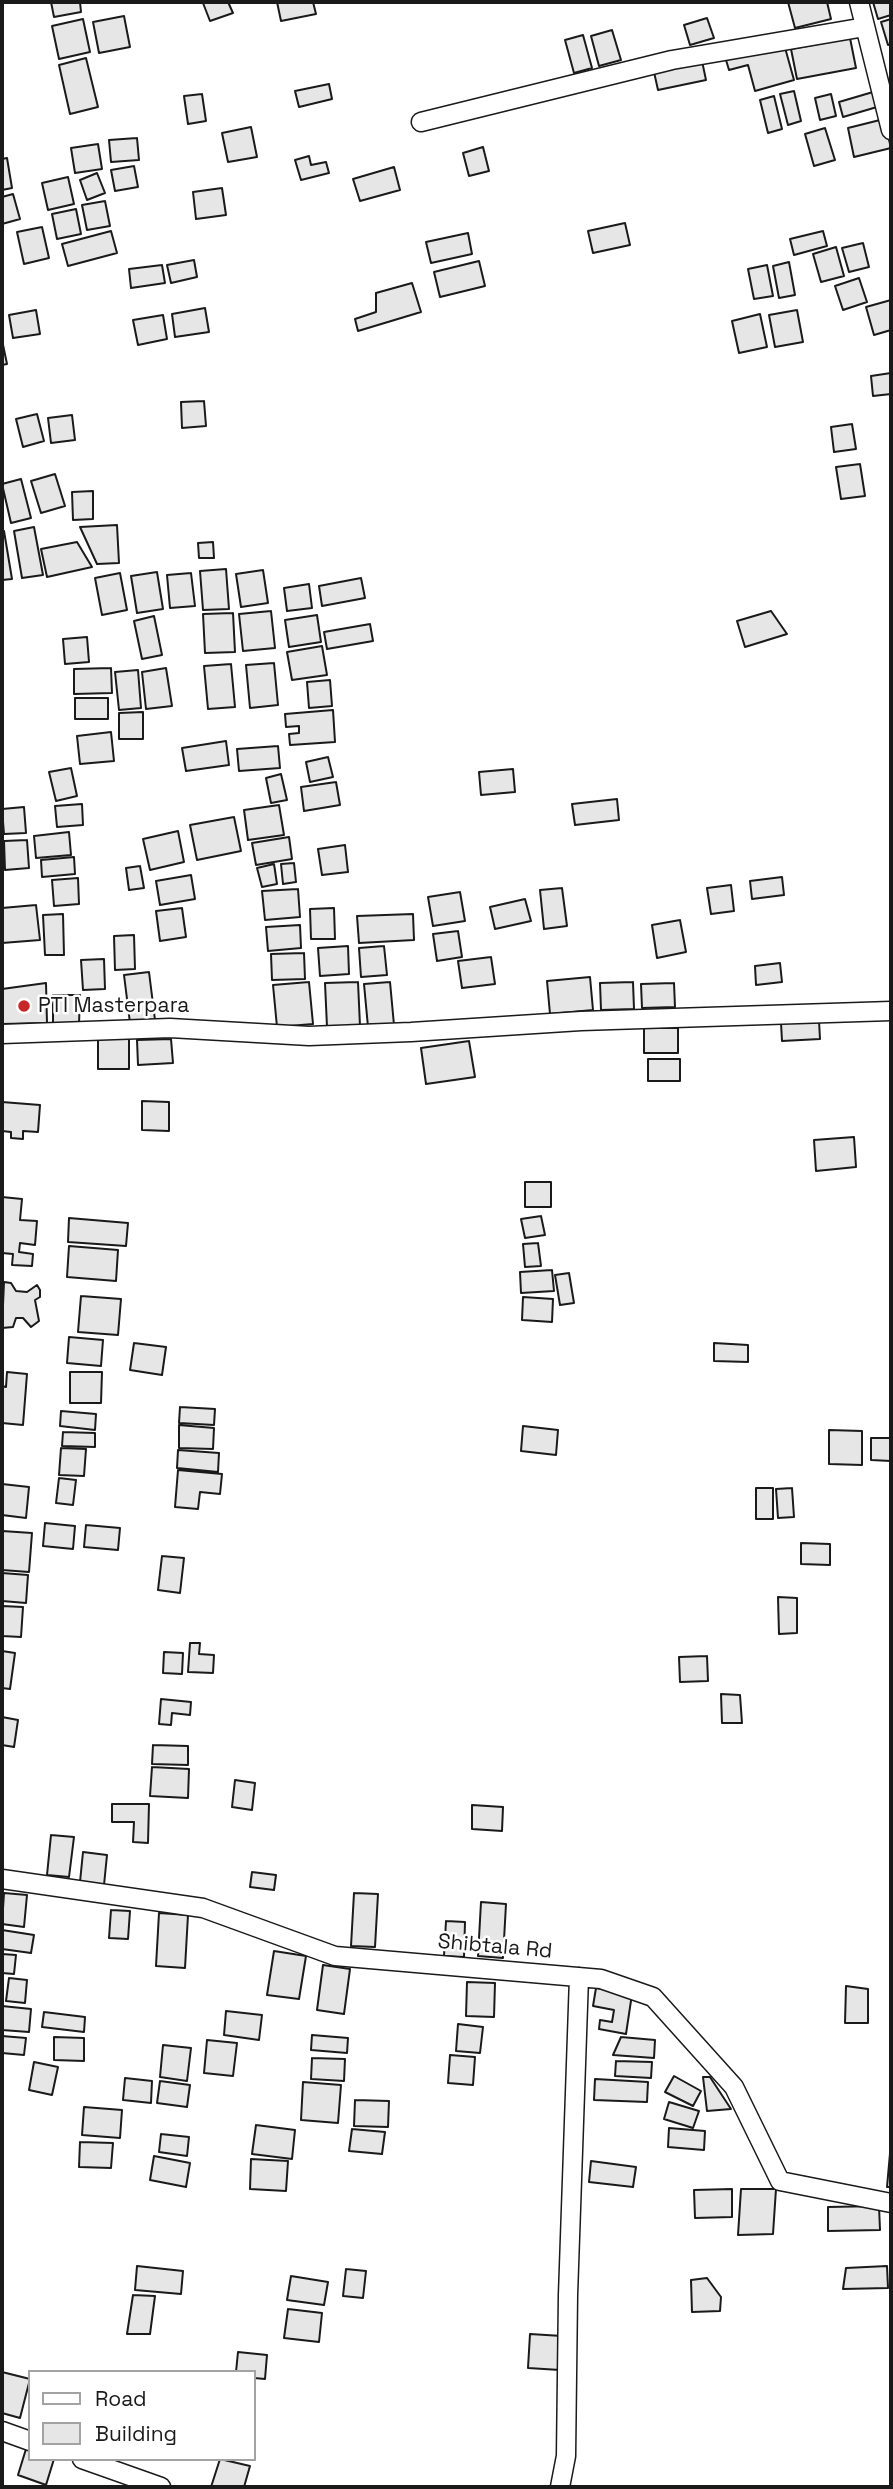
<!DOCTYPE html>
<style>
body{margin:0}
#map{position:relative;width:893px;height:2489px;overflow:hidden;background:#fff;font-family:"Space Grotesk",sans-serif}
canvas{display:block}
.frame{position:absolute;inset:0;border:4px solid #1a1a1a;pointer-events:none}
.legend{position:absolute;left:28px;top:2370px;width:228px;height:91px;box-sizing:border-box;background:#fff;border:2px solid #a3a3a3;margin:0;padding:9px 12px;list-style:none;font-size:21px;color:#1a1a1a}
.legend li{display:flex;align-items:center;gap:14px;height:35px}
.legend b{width:35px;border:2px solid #a3a3a3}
</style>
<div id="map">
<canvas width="893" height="2489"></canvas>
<div class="frame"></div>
<ul class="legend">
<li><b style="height:9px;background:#fff"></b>Road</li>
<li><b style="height:19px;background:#e6e6e6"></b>Building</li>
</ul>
</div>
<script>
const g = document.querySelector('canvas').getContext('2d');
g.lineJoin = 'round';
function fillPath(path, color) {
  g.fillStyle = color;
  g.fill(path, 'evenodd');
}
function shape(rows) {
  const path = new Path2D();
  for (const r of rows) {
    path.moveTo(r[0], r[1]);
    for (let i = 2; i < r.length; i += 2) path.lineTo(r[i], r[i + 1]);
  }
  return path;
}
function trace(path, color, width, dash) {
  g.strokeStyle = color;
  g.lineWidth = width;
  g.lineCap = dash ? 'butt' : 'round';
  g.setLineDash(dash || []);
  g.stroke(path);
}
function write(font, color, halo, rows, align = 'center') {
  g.font = font + ' "Space Grotesk",sans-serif';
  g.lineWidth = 5;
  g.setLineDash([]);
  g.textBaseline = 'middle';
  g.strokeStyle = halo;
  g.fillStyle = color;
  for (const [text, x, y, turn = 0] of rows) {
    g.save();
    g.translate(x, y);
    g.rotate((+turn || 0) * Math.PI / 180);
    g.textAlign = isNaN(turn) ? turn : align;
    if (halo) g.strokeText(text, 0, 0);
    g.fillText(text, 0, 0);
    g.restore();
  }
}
const building = shape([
 [51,2,80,2,81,12,54,17,51,2],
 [228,2,233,13,210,21,203,3,228,2],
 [277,2,313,2,316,14,281,21,277,2],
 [788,2,827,2,831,19,795,28,788,2],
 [873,2,891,2,891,15,878,19,873,2],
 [124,16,130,47,99,53,93,22,124,16],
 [707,18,714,38,690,45,684,25,707,18],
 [83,19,90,52,59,59,52,26,83,19],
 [891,19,891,44,888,45,881,22,891,19],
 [612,30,621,60,599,66,591,36,612,30],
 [583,35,592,68,574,73,565,40,583,35],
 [850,38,856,68,797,79,791,49,850,38],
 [784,44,794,80,755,91,748,65,729,70,726,60,784,44],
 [86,58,98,107,70,114,59,65,86,58],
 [702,61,706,80,658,90,654,72,702,61],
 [329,84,332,99,299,107,295,91,329,84],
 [794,91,801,121,788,125,780,94,794,91],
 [873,92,877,107,843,117,839,102,873,92],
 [202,94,206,121,188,124,184,96,202,94],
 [831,94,836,116,820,120,815,98,831,94],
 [774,96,782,129,768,133,760,100,774,96],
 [884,119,891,148,854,157,848,128,884,119],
 [251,127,257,157,228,162,222,133,251,127],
 [825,128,835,160,814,166,805,134,825,128],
 [137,138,139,160,111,162,109,140,137,138],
 [98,144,102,169,75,173,71,148,98,144],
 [483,147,489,171,469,176,463,153,483,147],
 [309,156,311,165,326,162,329,173,301,180,295,160,309,156],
 [7,158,12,188,2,190,2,159,7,158],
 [134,166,138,187,115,191,111,170,134,166],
 [394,167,400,190,360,201,353,179,394,167],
 [97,173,105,193,87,200,80,180,97,173],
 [68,177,74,204,48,210,42,183,68,177],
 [222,188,226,215,196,219,193,192,222,188],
 [13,194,20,219,2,224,2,197,13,194],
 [105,201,110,226,87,230,82,205,105,201],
 [76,209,81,234,57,239,52,214,76,209],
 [625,223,630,245,593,253,588,231,625,223],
 [42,227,49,258,24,264,17,232,42,227],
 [111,231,117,253,68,266,62,244,111,231],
 [823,231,827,246,794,255,790,239,823,231],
 [468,233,472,254,431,263,426,242,468,233],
 [863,243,869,267,849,272,842,248,863,243],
 [836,247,844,276,821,282,813,254,836,247],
 [194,260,197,277,171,283,167,265,194,260],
 [479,261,485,286,440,297,434,272,479,261],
 [789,262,795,295,779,298,773,266,789,262],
 [162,265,165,283,131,288,129,269,162,265],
 [767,265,773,296,754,299,748,269,767,265],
 [859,278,867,302,843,310,835,286,859,278],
 [412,283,421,312,358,331,355,319,376,312,376,293,412,283],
 [891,300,891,330,874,335,866,307,891,300],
 [205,308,209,332,175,337,172,314,205,308],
 [36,310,40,334,13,338,9,315,36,310],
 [797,310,803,342,775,347,769,315,797,310],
 [760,314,767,347,739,353,732,321,760,314],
 [163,315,167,339,138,345,133,320,163,315],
 [2,340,7,364,2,365,2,340],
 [891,373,891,394,873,396,871,376,891,373],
 [204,401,206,426,182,428,181,402,204,401],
 [37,414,44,441,23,447,16,419,37,414],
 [72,415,75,440,51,443,48,418,72,415],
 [852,424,856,449,834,452,831,427,852,424],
 [860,464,865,496,841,499,836,467,860,464],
 [55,474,65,506,41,513,31,481,55,474],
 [21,479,31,518,11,523,2,484,21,479],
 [93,491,93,519,73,520,72,492,93,491],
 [117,525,119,563,97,564,80,527,117,525],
 [34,527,43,575,22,578,14,531,34,527],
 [4,531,12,579,2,580,2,532,4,531],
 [77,542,92,567,47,577,41,549,77,542],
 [213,542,214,558,199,558,198,543,213,542],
 [226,569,229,609,203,610,200,571,226,569],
 [263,570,268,603,241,607,236,574,263,570],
 [157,572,163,609,137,613,131,576,157,572],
 [120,573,127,610,102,615,95,578,120,573],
 [191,573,195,606,170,608,167,575,191,573],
 [361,578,365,598,322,606,319,586,361,578],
 [309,584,312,608,287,611,284,588,309,584],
 [271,611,275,648,243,651,239,614,271,611],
 [771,611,787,634,745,647,737,621,771,611],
 [233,613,235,652,205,653,203,614,233,613],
 [317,615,321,642,289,647,285,620,317,615],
 [154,616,162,655,142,659,134,621,154,616],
 [370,624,373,641,327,649,324,632,370,624],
 [87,637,89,662,65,664,63,639,87,637],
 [322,646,327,675,292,680,287,652,322,646],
 [274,663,278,705,250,708,246,665,274,663],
 [231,664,235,707,208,709,204,666,231,664],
 [111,668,112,693,74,694,74,669,111,668],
 [166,668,172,706,146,709,142,672,166,668],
 [138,670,141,708,119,710,115,672,138,670],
 [330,680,332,706,309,708,307,682,330,680],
 [75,698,108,698,108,719,75,719,75,698],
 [333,710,335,742,290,745,289,734,299,733,299,726,286,727,285,714,333,710],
 [143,712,143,739,119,739,119,713,143,712],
 [111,732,114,761,80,764,77,736,111,732],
 [226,741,229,765,186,771,182,748,226,741],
 [278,746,280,768,239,771,237,749,278,746],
 [328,757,333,777,310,782,306,762,328,757],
 [71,768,77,796,56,801,49,772,71,768],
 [513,769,515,792,481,795,479,772,513,769],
 [281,774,287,800,271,803,266,778,281,774],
 [336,782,340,805,304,811,301,787,336,782],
 [617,799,619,820,575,825,572,804,617,799],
 [82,804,83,825,57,827,55,806,82,804],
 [279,805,284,835,248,840,244,810,279,805],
 [24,807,26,833,4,834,2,809,24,807],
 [234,817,241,851,197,860,190,825,234,817],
 [178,831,184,862,150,870,143,839,178,831],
 [69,832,71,855,36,858,34,836,69,832],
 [289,837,292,859,256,865,252,843,289,837],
 [27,840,29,868,5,870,4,841,27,840],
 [345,845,348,872,322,875,318,849,345,845],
 [74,857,75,874,42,877,41,860,74,857],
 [294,863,296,882,283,884,281,864,294,863],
 [274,864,277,884,262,887,257,868,274,864],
 [140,866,144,888,129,890,126,868,140,866],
 [191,875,195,899,160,905,156,881,191,875],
 [782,877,784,895,752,899,750,881,782,877],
 [78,878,79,904,54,906,52,880,78,878],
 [731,885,734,911,711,914,707,888,731,885],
 [562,888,567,926,544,929,540,890,562,888],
 [298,889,300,917,265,920,262,891,298,889],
 [460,892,465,921,433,926,428,897,460,892],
 [525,899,531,921,495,929,490,907,525,899],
 [36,905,40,940,2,943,2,908,36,905],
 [182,908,186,937,160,941,156,911,182,908],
 [334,908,335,939,311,939,310,909,334,908],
 [63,914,64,955,45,955,43,915,63,914],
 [413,914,414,940,359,943,357,916,413,914],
 [680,920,686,952,657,958,652,925,680,920],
 [300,925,301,948,268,951,266,927,300,925],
 [458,931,462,957,437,961,433,934,458,931],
 [134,935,135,969,115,970,114,936,134,935],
 [348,946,349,974,320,976,318,948,348,946],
 [384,946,387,975,361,977,359,948,384,946],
 [304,953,305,979,272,980,271,954,304,953],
 [491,957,495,984,462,988,458,961,491,957],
 [104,959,105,989,83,990,81,960,104,959],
 [780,963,782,982,756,985,755,966,780,963],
 [149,972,155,1020,130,1023,124,975,149,972],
 [590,977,593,1010,550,1014,547,981,590,977],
 [309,982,313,1024,277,1027,273,985,309,982],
 [358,982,360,1026,327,1027,325,983,358,982],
 [390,982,394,1025,368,1027,364,984,390,982],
 [633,982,634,1009,601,1010,600,983,633,982],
 [46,983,47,1023,2,1024,2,989,46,983],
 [674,983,675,1007,642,1008,641,984,674,983],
 [53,995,80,995,79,1024,53,1023,53,995],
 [819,1021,820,1039,782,1041,781,1023,819,1021],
 [644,1028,678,1028,678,1053,644,1053,644,1028],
 [98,1037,129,1037,129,1069,98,1069,98,1037],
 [171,1039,173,1063,138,1065,137,1040,171,1039],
 [469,1041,475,1077,426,1084,421,1048,469,1041],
 [648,1059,680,1059,680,1081,648,1081,648,1059],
 [142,1101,169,1102,169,1131,142,1130,142,1101],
 [2,1102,40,1105,38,1132,23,1131,23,1139,11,1138,11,1132,2,1131,2,1102],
 [854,1137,856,1167,816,1171,814,1140,854,1137],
 [525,1182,551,1182,551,1207,525,1207,525,1182],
 [2,1197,22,1199,20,1220,37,1221,35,1245,20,1243,19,1252,33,1254,32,1266,12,1265,13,1254,2,1253,2,1197],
 [541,1216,545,1235,525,1238,521,1219,541,1216],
 [69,1218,128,1223,126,1246,68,1242,69,1218],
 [538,1243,541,1266,525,1267,523,1244,538,1243],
 [69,1246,118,1250,116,1281,67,1277,69,1246],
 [552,1270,554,1291,521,1293,520,1272,552,1270],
 [569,1273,574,1303,560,1305,555,1275,569,1273],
 [4,1282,11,1283,16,1291,27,1292,37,1285,40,1290,40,1297,35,1300,39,1321,31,1327,23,1318,16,1318,13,1327,2,1328,4,1282],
 [81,1296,121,1299,118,1335,78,1332,81,1296],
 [523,1297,553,1299,552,1322,522,1320,523,1297],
 [69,1337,103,1340,101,1366,67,1363,69,1337],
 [134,1343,166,1347,162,1375,130,1370,134,1343],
 [714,1343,748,1345,748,1362,714,1361,714,1343],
 [7,1372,27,1374,23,1425,2,1423,2,1386,6,1387,7,1372],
 [70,1372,102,1372,101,1403,70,1403,70,1372],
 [180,1407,215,1409,214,1425,179,1423,180,1407],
 [61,1411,96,1414,95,1430,60,1426,61,1411],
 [179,1425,214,1428,213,1449,179,1448,179,1425],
 [523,1426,558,1430,556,1455,521,1451,523,1426],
 [829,1430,862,1431,862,1465,829,1464,829,1430],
 [63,1432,95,1433,95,1447,62,1446,63,1432],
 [871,1438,891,1438,891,1461,871,1460,871,1438],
 [61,1448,86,1449,84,1476,59,1475,61,1448],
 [178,1450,219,1453,218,1472,177,1468,178,1450],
 [178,1470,222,1474,220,1494,200,1492,198,1509,175,1507,178,1470],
 [59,1478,76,1480,73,1505,56,1503,59,1478],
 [2,1484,29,1487,26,1518,2,1515,2,1484],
 [756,1488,773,1488,773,1519,756,1519,756,1488],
 [792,1488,794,1517,778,1518,776,1489,792,1488],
 [45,1523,75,1526,73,1549,43,1546,45,1523],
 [86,1525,120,1528,118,1550,84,1547,86,1525],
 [2,1531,32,1533,29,1572,2,1570,2,1531],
 [801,1543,830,1544,830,1565,801,1564,801,1543],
 [162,1556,184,1558,180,1593,158,1590,162,1556],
 [2,1573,28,1575,26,1603,2,1601,2,1573],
 [778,1597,797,1598,797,1633,779,1634,778,1597],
 [2,1606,23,1607,21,1637,2,1636,2,1606],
 [190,1643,200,1643,199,1654,214,1655,213,1673,188,1672,190,1643],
 [2,1651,15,1653,10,1689,2,1688,2,1651],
 [164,1652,183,1653,182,1674,163,1673,164,1652],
 [707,1656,708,1681,680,1682,679,1657,707,1656],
 [721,1694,740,1695,742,1723,722,1723,721,1694],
 [161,1699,191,1702,190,1715,172,1713,171,1725,159,1724,161,1699],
 [2,1717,18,1720,14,1747,2,1745,2,1717],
 [153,1745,188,1746,188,1765,152,1764,153,1745],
 [152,1767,189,1769,188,1798,150,1796,152,1767],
 [235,1780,255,1783,252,1810,232,1807,235,1780],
 [112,1804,149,1804,148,1843,133,1842,134,1822,112,1822,112,1804],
 [472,1805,503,1807,502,1831,472,1829,472,1805],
 [51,1835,74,1837,69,1877,47,1875,51,1835],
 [83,1852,107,1855,104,1885,80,1882,83,1852],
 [252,1872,276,1875,274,1890,250,1887,252,1872],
 [4,1893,27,1895,24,1927,2,1924,4,1893],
 [354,1893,378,1894,375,1947,351,1946,354,1893],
 [481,1902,506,1904,503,1958,478,1956,481,1902],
 [111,1910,130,1911,128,1939,109,1938,111,1910],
 [159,1913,188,1915,185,1968,156,1966,159,1913],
 [446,1921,465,1922,464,1957,444,1956,446,1921],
 [2,1930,34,1935,31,1953,2,1949,2,1930],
 [274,1951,306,1956,299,1999,267,1995,274,1951],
 [2,1954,16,1955,14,1974,2,1973,2,1954],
 [323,1965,350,1969,344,2014,317,2010,323,1965],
 [9,1978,27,1980,25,2003,6,2001,9,1978],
 [467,1982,495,1983,494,2017,466,2016,467,1982],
 [846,1986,868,1989,868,2023,845,2023,846,1986],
 [596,1988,632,1994,626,2034,599,2029,600,2020,612,2022,614,2010,593,2006,596,1988],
 [2,2006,31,2009,29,2032,2,2030,2,2006],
 [226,2011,262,2015,259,2040,224,2035,226,2011],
 [44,2012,85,2017,84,2032,42,2027,44,2012],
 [458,2024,483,2027,480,2053,456,2051,458,2024],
 [312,2035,348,2038,347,2053,311,2050,312,2035],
 [2,2036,26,2038,24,2055,2,2053,2,2036],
 [54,2037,84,2038,84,2061,54,2060,54,2037],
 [621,2037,655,2040,654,2058,613,2055,621,2037],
 [207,2040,237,2043,233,2076,204,2073,207,2040],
 [163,2045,191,2048,187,2081,160,2077,163,2045],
 [450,2055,475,2057,473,2085,448,2083,450,2055],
 [312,2058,345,2059,344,2081,311,2079,312,2058],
 [616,2061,652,2062,651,2078,615,2076,616,2061],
 [34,2062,58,2067,52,2095,29,2090,34,2062],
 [674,2076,701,2091,693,2106,665,2092,674,2076],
 [703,2077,710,2077,731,2109,707,2111,703,2077],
 [125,2078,152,2081,151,2103,123,2100,125,2078],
 [595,2079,648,2082,647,2102,594,2100,595,2079],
 [160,2081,190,2085,187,2107,157,2103,160,2081],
 [303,2082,341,2085,338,2123,301,2120,303,2082],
 [355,2100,389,2101,388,2127,354,2126,355,2100],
 [669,2102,699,2111,693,2128,664,2119,669,2102],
 [84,2107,122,2110,120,2138,82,2135,84,2107],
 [256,2125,295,2130,292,2159,252,2154,256,2125],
 [669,2128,705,2131,704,2150,668,2147,669,2128],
 [352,2129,385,2132,382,2154,349,2151,352,2129],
 [161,2134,189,2137,187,2156,159,2152,161,2134],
 [80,2142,113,2143,111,2168,79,2167,80,2142],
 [891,2142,891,2187,887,2187,891,2142],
 [154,2156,190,2163,186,2187,150,2180,154,2156],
 [251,2159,288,2161,286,2191,250,2189,251,2159],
 [591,2161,636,2167,633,2187,589,2182,591,2161],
 [732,2189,732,2217,695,2218,694,2190,732,2189],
 [741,2189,776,2189,773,2234,738,2235,741,2189],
 [879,2206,880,2230,828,2231,828,2207,879,2206],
 [137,2266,183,2271,181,2294,135,2290,137,2266],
 [887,2266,888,2288,843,2289,846,2268,887,2266],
 [346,2269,366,2271,363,2298,343,2296,346,2269],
 [291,2276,328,2282,324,2305,287,2300,291,2276],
 [707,2278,721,2297,720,2311,692,2312,691,2280,707,2278],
 [133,2295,155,2296,150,2334,127,2334,133,2295],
 [288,2309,322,2313,319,2342,284,2338,288,2309],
 [530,2334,562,2336,560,2370,528,2368,530,2334],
 [238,2352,267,2355,265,2379,254,2378,254,2372,236,2372,238,2352],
 [2,2372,30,2379,20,2418,2,2413,2,2372],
 [26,2449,30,2450,30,2459,54,2459,46,2485,18,2475,26,2449],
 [220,2459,250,2466,244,2487,211,2487,220,2459]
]);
fillPath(building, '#e6e6e6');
trace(building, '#1a1a1a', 2);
const street = shape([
 [859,2,891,130],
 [421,122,672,60,865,27],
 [2,1034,170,1028,309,1036,411,1032,581,1021,891,1011],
 [2,1879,203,1908,335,1956,601,1979,653,1997,734,2087,780,2181,891,2203],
 [2,2431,30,2441],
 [82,2459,161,2487],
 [560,2487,566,2456,568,2295,579,1977]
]);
trace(street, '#1a1a1a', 21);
trace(street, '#fff', 18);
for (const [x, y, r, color] of [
 [24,1006,7,"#c62828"]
]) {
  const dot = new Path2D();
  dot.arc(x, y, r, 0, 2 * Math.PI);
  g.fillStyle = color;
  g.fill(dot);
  trace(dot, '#fff', 2.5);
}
write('21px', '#1a1a1a', '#fff', [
 ["PTI Masterpara",38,1006]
], 'left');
write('21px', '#1a1a1a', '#fff', [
 ["Shibtala Rd",495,1947,5]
]);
</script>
